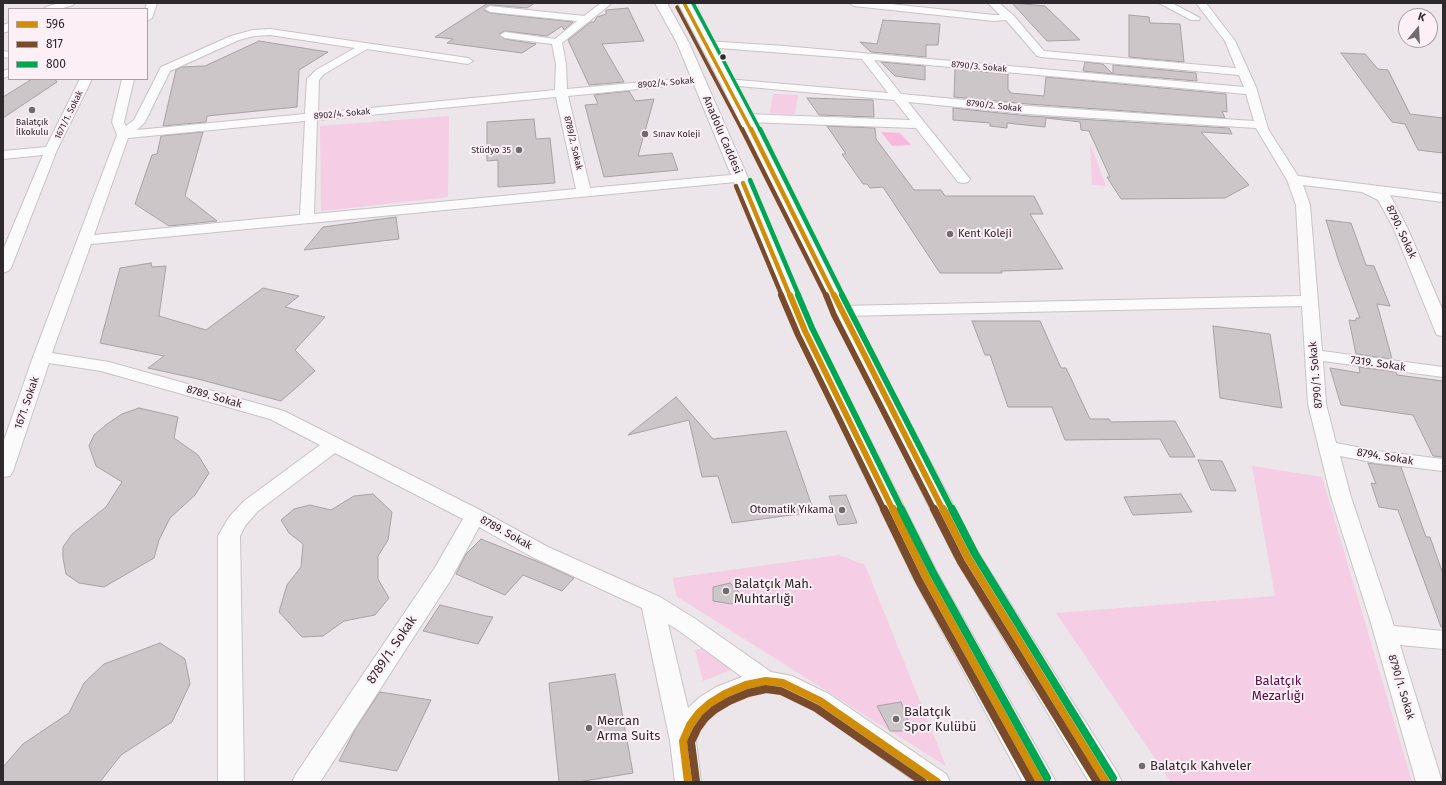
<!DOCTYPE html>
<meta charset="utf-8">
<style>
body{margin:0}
#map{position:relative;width:1446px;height:785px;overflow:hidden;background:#ece5e9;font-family:"Fira Sans",sans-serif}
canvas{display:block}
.frame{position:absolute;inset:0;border:4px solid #2e292c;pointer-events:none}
.legend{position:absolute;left:8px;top:8px;width:140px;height:72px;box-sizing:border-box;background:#fceff6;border:1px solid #aaa0a5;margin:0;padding:5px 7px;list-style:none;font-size:12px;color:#2e292c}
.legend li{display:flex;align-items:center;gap:8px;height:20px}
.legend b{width:20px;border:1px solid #aaa0a5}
.north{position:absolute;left:1398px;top:8px;width:40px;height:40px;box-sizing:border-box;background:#fceff6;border:1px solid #aaa0a5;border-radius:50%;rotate:18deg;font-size:11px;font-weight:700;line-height:16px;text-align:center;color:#2e292c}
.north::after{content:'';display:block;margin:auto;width:14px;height:18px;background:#706b6e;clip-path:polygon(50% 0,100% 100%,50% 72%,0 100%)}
</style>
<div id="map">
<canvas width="1446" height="785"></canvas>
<div class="frame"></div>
<ul class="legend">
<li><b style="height:5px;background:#cf8d09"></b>596</li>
<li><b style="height:5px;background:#7a4b2a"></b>817</li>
<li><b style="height:5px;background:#00a651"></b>800</li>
</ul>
<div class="north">K</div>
</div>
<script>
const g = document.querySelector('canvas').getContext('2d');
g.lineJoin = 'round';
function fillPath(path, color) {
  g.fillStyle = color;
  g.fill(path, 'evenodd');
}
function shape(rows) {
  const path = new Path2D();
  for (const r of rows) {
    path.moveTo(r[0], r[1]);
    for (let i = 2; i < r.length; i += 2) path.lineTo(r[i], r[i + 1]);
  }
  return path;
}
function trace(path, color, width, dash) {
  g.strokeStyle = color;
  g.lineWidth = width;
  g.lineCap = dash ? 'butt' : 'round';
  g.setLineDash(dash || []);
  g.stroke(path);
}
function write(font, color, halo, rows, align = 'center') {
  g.font = font + ' "Fira Sans",sans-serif';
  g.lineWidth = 4;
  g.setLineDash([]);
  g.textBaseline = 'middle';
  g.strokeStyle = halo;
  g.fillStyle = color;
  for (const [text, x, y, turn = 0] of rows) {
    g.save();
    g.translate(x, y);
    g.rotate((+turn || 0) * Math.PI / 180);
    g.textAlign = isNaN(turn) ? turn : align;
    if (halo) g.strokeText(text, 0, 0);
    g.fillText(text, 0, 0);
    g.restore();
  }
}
fillPath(shape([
 [773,94,798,95,795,114,770,113],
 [449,116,448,197,321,211,320,126],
 [1090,143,1106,186,1092,185],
 [1252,466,1322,477,1412,782,1171,782,1056,613,1275,596],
 [839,555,865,565,946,766,676,596,673,578],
 [705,647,733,669,703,681,695,650]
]), '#f5cde4');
fillPath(shape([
 [881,132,900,133,911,145,892,146]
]), '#f9b8de');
const building = shape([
 [488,3,535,3,527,8,490,5,484,10,490,13,573,22,564,30,562,26,547,36,505,31,499,34,505,39,536,44,522,53,447,43,453,39,435,37,488,3],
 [1012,3,1045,6,1080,40,1047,41,1012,3],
 [628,8,644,41,602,44,624,82,589,85,568,40,591,22,594,22,597,17,606,14,606,10,628,8],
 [1129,15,1149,17,1150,23,1180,24,1184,62,1129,57,1129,15],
 [883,20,940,24,938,45,926,45,926,57,871,52,860,42,877,44,883,20],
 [259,41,328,52,299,70,297,107,207,116,206,122,163,126,176,70,182,67,205,66,259,41],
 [1341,53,1365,54,1378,69,1388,70,1410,114,1443,118,1443,153,1418,150,1405,124,1392,122,1341,53],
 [881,62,925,66,925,80,895,76,881,62],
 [1085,62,1103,64,1113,74,1083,71,1085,62],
 [1113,65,1196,73,1197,81,1113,74,1113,65],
 [955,69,1008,74,1008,90,1010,91,1010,93,1044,96,1046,77,1226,94,1227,112,1222,111,1225,118,1028,104,954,97,955,69],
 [32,79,55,79,57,82,3,118,3,97,32,79],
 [629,91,635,101,654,99,638,156,672,153,678,170,604,177,585,105,598,104,594,95,629,91],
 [807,98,873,100,874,117,819,115,807,98],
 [953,108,1028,116,1229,128,1232,134,1201,132,1249,185,1225,198,1121,199,1107,177,1110,177,1089,131,1081,130,1080,122,1046,118,1045,127,1007,123,1007,128,990,126,990,123,953,120,953,108],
 [534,119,536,139,550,138,555,183,498,187,498,160,487,161,487,122,534,119],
 [827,126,875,128,876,139,914,190,941,190,945,196,1034,196,1043,214,1030,214,1063,269,1001,271,1002,273,940,273,883,187,870,188,867,184,863,184,842,154,846,154,827,126],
 [203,132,185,196,217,221,169,226,135,204,152,155,157,154,161,136,203,132],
 [396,217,399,239,304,250,323,227,396,217],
 [1326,220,1351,223,1366,265,1374,266,1390,306,1377,304,1392,359,1356,354,1349,320,1356,321,1356,318,1360,318,1338,259,1326,220],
 [151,263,152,267,166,266,159,316,206,330,263,288,299,296,285,307,325,317,295,350,315,371,281,401,194,378,148,368,164,356,100,343,120,268,151,263],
 [972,321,1040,321,1061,368,1066,368,1090,419,1109,419,1111,422,1175,421,1195,457,1170,457,1160,439,1065,440,1052,407,1008,407,990,355,985,355,972,321],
 [1213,326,1270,334,1282,408,1220,398,1213,326],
 [1359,367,1396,372,1397,375,1443,381,1443,457,1433,456,1413,415,1341,405,1330,368,1360,373,1359,367],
 [676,397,713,439,786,431,814,512,732,523,718,476,702,477,689,420,628,435,676,397],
 [139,408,178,417,174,438,198,455,209,473,195,495,170,518,159,540,154,558,104,587,79,583,66,574,63,558,63,547,72,534,106,507,122,482,96,466,89,446,94,435,107,424,122,414,139,408],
 [1198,460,1222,461,1236,491,1211,490,1198,460],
 [1368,463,1401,467,1426,537,1430,537,1443,574,1443,627,1441,627,1398,510,1379,507,1371,483,1376,484,1368,463],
 [373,494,392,512,388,540,378,556,378,579,389,598,375,615,344,621,323,636,302,637,279,612,287,585,301,567,303,544,289,533,281,520,294,509,310,505,331,510,354,496,373,494],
 [1181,494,1192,512,1133,515,1124,497,1181,494],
 [846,495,857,523,838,525,829,496,846,495],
 [481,539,546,565,574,578,562,591,523,575,505,595,456,574,466,554,481,539],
 [730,583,742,595,732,604,713,601,713,587,730,583],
 [440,605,486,616,493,617,478,644,423,631,440,605],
 [160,643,185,659,190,684,172,722,121,755,100,782,3,782,3,767,23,744,69,713,84,683,104,664,160,643],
 [615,674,633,773,578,782,559,782,549,683,615,674],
 [380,692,431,700,397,771,339,761,356,728,380,692],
 [901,702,912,731,890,731,877,706,901,702]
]);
fillPath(building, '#ccc6c9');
trace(building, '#a6a1a4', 1);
const minor = shape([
 [59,3,75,3,73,5,60,9,44,9,46,7,59,3],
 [147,3,157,3,152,18,147,21,147,9,145,9,147,3],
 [601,3,612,3,562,43,566,64,567,89,699,77,703,78,705,80,703,82,699,83,568,96,590,188,741,174,746,175,748,178,746,181,91,244,52,353,109,362,284,411,482,511,548,547,660,597,694,618,771,672,792,676,829,694,946,774,950,782,916,782,811,708,779,692,766,691,750,694,734,701,718,711,708,720,700,731,696,741,701,782,675,782,670,741,642,608,532,557,479,527,450,581,320,782,292,782,296,774,434,569,463,519,335,453,258,511,245,526,240,536,244,782,218,782,218,536,229,517,244,501,320,445,270,419,101,371,49,363,13,471,10,476,3,477,3,443,33,357,117,135,112,122,122,79,134,79,124,122,126,126,134,120,161,67,231,36,253,30,270,29,468,58,473,61,468,64,367,49,324,74,319,80,318,113,555,90,556,64,552,44,505,38,500,35,505,32,555,39,577,21,490,12,485,9,490,6,584,16,601,3],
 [270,35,355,48,316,70,307,79,305,114,137,130,145,122,170,71,239,40,254,36,270,35],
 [556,97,576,189,314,214,317,120,556,97],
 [305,121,300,215,94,235,128,138,305,121],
 [668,624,678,630,742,677,716,687,700,697,688,708,668,624],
 [849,3,881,3,994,15,1000,15,988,3,999,3,1013,15,1044,51,1236,68,1225,41,1196,3,1206,3,1235,41,1256,87,1268,129,1298,176,1443,194,1443,202,1390,195,1407,227,1443,311,1443,336,1437,335,1435,331,1393,227,1378,200,1362,192,1303,185,1310,205,1322,351,1443,367,1443,377,1323,361,1326,404,1336,443,1377,451,1443,459,1443,471,1377,463,1340,456,1351,497,1394,626,1443,631,1443,649,1400,645,1442,782,1416,782,1371,623,1331,497,1308,404,1302,306,841,316,835,314,833,311,835,308,841,306,1301,296,1296,205,1287,180,1256,128,1028,114,908,102,970,179,968,182,963,183,958,182,916,128,745,122,741,121,739,118,741,115,745,114,910,120,894,100,727,85,723,84,721,82,723,80,727,79,888,93,862,59,706,47,701,44,706,41,784,46,1244,87,1239,75,1041,57,1037,56,1006,20,994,21,854,6,849,3],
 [874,60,1246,94,1254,121,1028,106,901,94,874,60],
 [1159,3,1172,3,1200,18,1199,20,1191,20,1159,3],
 [9,23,9,31,3,33,3,25,9,23],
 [3,51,9,52,9,58,3,57,3,51],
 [9,69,9,76,3,78,3,71,9,69],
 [80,79,92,79,57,150,11,268,8,271,3,273,3,250,43,155,3,159,3,151,46,147,80,79]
]);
const trunk = shape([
 [655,3,667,3,689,43,815,331,939,576,1056,782,1023,782,913,577,795,331,677,43,655,3],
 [678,3,690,3,734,82,840,286,851,311,979,554,1117,772,1122,782,1089,782,955,558,831,311,820,286,720,82,678,3]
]);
trace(minor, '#c8c3c6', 2);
trace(trunk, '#c8c3c6', 2);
fillPath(minor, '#fcfbfc');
fillPath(trunk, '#fcfbfc');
trace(shape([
 [684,3,751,130]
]), '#cf8d09', 3.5);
trace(shape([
 [751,129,834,296],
 [743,183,790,296]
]), '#cf8d09', 4.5);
trace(shape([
 [790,295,805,331,893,510],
 [834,295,943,510]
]), '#cf8d09', 6);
trace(shape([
 [893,509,926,577,1040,782],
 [943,509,968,558,1106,782],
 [688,782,683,741,690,725,699,713,709,704,725,694,746,685,766,681,783,683,820,701,937,782]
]), '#cf8d09', 8);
trace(shape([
 [677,7,742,130]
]), '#7a4b2a', 3.5);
trace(shape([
 [742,129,826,296],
 [736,186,782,296]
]), '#7a4b2a', 4.5);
trace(shape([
 [781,295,798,335,884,510],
 [826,295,834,315,934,510]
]), '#7a4b2a', 6);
trace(shape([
 [884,509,919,581,1031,782],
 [934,509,961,562,1097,782],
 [696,781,691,742,697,729,705,718,714,710,729,701,748,693,766,689,781,691,816,708,923,782]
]), '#7a4b2a', 8);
trace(shape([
 [693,3,760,130]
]), '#00a651', 3.5);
trace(shape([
 [760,129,843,296],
 [750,180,799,296]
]), '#00a651', 4.5);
trace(shape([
 [798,295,812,328,902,510],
 [842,295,952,510]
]), '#00a651', 6);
trace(shape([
 [901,509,933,573,1047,778],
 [952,509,975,554,1113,778]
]), '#00a651', 8);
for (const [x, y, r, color] of [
 [723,57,3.5,"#2e292c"],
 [32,110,4,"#706b6e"],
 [645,134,4,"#706b6e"],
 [519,150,4,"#706b6e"],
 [950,234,4,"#706b6e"],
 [842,510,4,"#706b6e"],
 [726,591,4,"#706b6e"],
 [896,719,4,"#706b6e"],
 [589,728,4,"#706b6e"],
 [1142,766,4,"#706b6e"]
]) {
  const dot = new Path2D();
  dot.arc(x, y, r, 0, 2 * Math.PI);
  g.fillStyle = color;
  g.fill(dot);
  trace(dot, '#fceff6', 1.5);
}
write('9px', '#2e292c', '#fceff6', [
 ["8790/3. Sokak",979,67,5],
 ["8902/4. Sokak",666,83,-5],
 ["8790/2. Sokak",994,106,6],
 ["8902/4. Sokak",342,114,-5],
 ["1671/1. Sokak",69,115,-64],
 ["8789/2. Sokak",573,143,77]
]);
write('9px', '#2e292c', '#fceff6', [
 ["Balatçık",32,122],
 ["İlkokulu",32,132],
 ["Sınav Koleji",653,134,"left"],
 ["Stüdyo 35",511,150,"right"]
]);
write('11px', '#2e292c', '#fceff6', [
 ["Anadolu Caddesi",722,135,67],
 ["8790. Sokak",1401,232,65],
 ["7319. Sokak",1378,364,8],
 ["8790/1. Sokak",1316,375,-95],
 ["8789. Sokak",214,397,16],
 ["1671. Sokak",27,403,-71],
 ["8794. Sokak",1385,457,9],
 ["8789. Sokak",506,533,29],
 ["8790/1. Sokak",1401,687,73]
]);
write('11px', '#2e292c', '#fceff6', [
 ["Kent Koleji",958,234],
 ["Otomatik Yıkama",834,510,"right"]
], 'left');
write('13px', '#2e292c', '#fceff6', [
 ["Balatçık Mah.",734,584],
 ["Muhtarlığı",734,599],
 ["Balatçık",904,712],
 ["Spor Kulübü",904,727],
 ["Mercan",597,721],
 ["Arma Suits",597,736],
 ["Balatçık Kahveler",1150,766]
], 'left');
write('13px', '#2e292c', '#fceff6', [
 ["8789/1. Sokak",392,650,-56]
]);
write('13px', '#5b0c43', '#fceff6', [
 ["Balatçık",1278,681],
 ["Mezarlığı",1278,696]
]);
</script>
